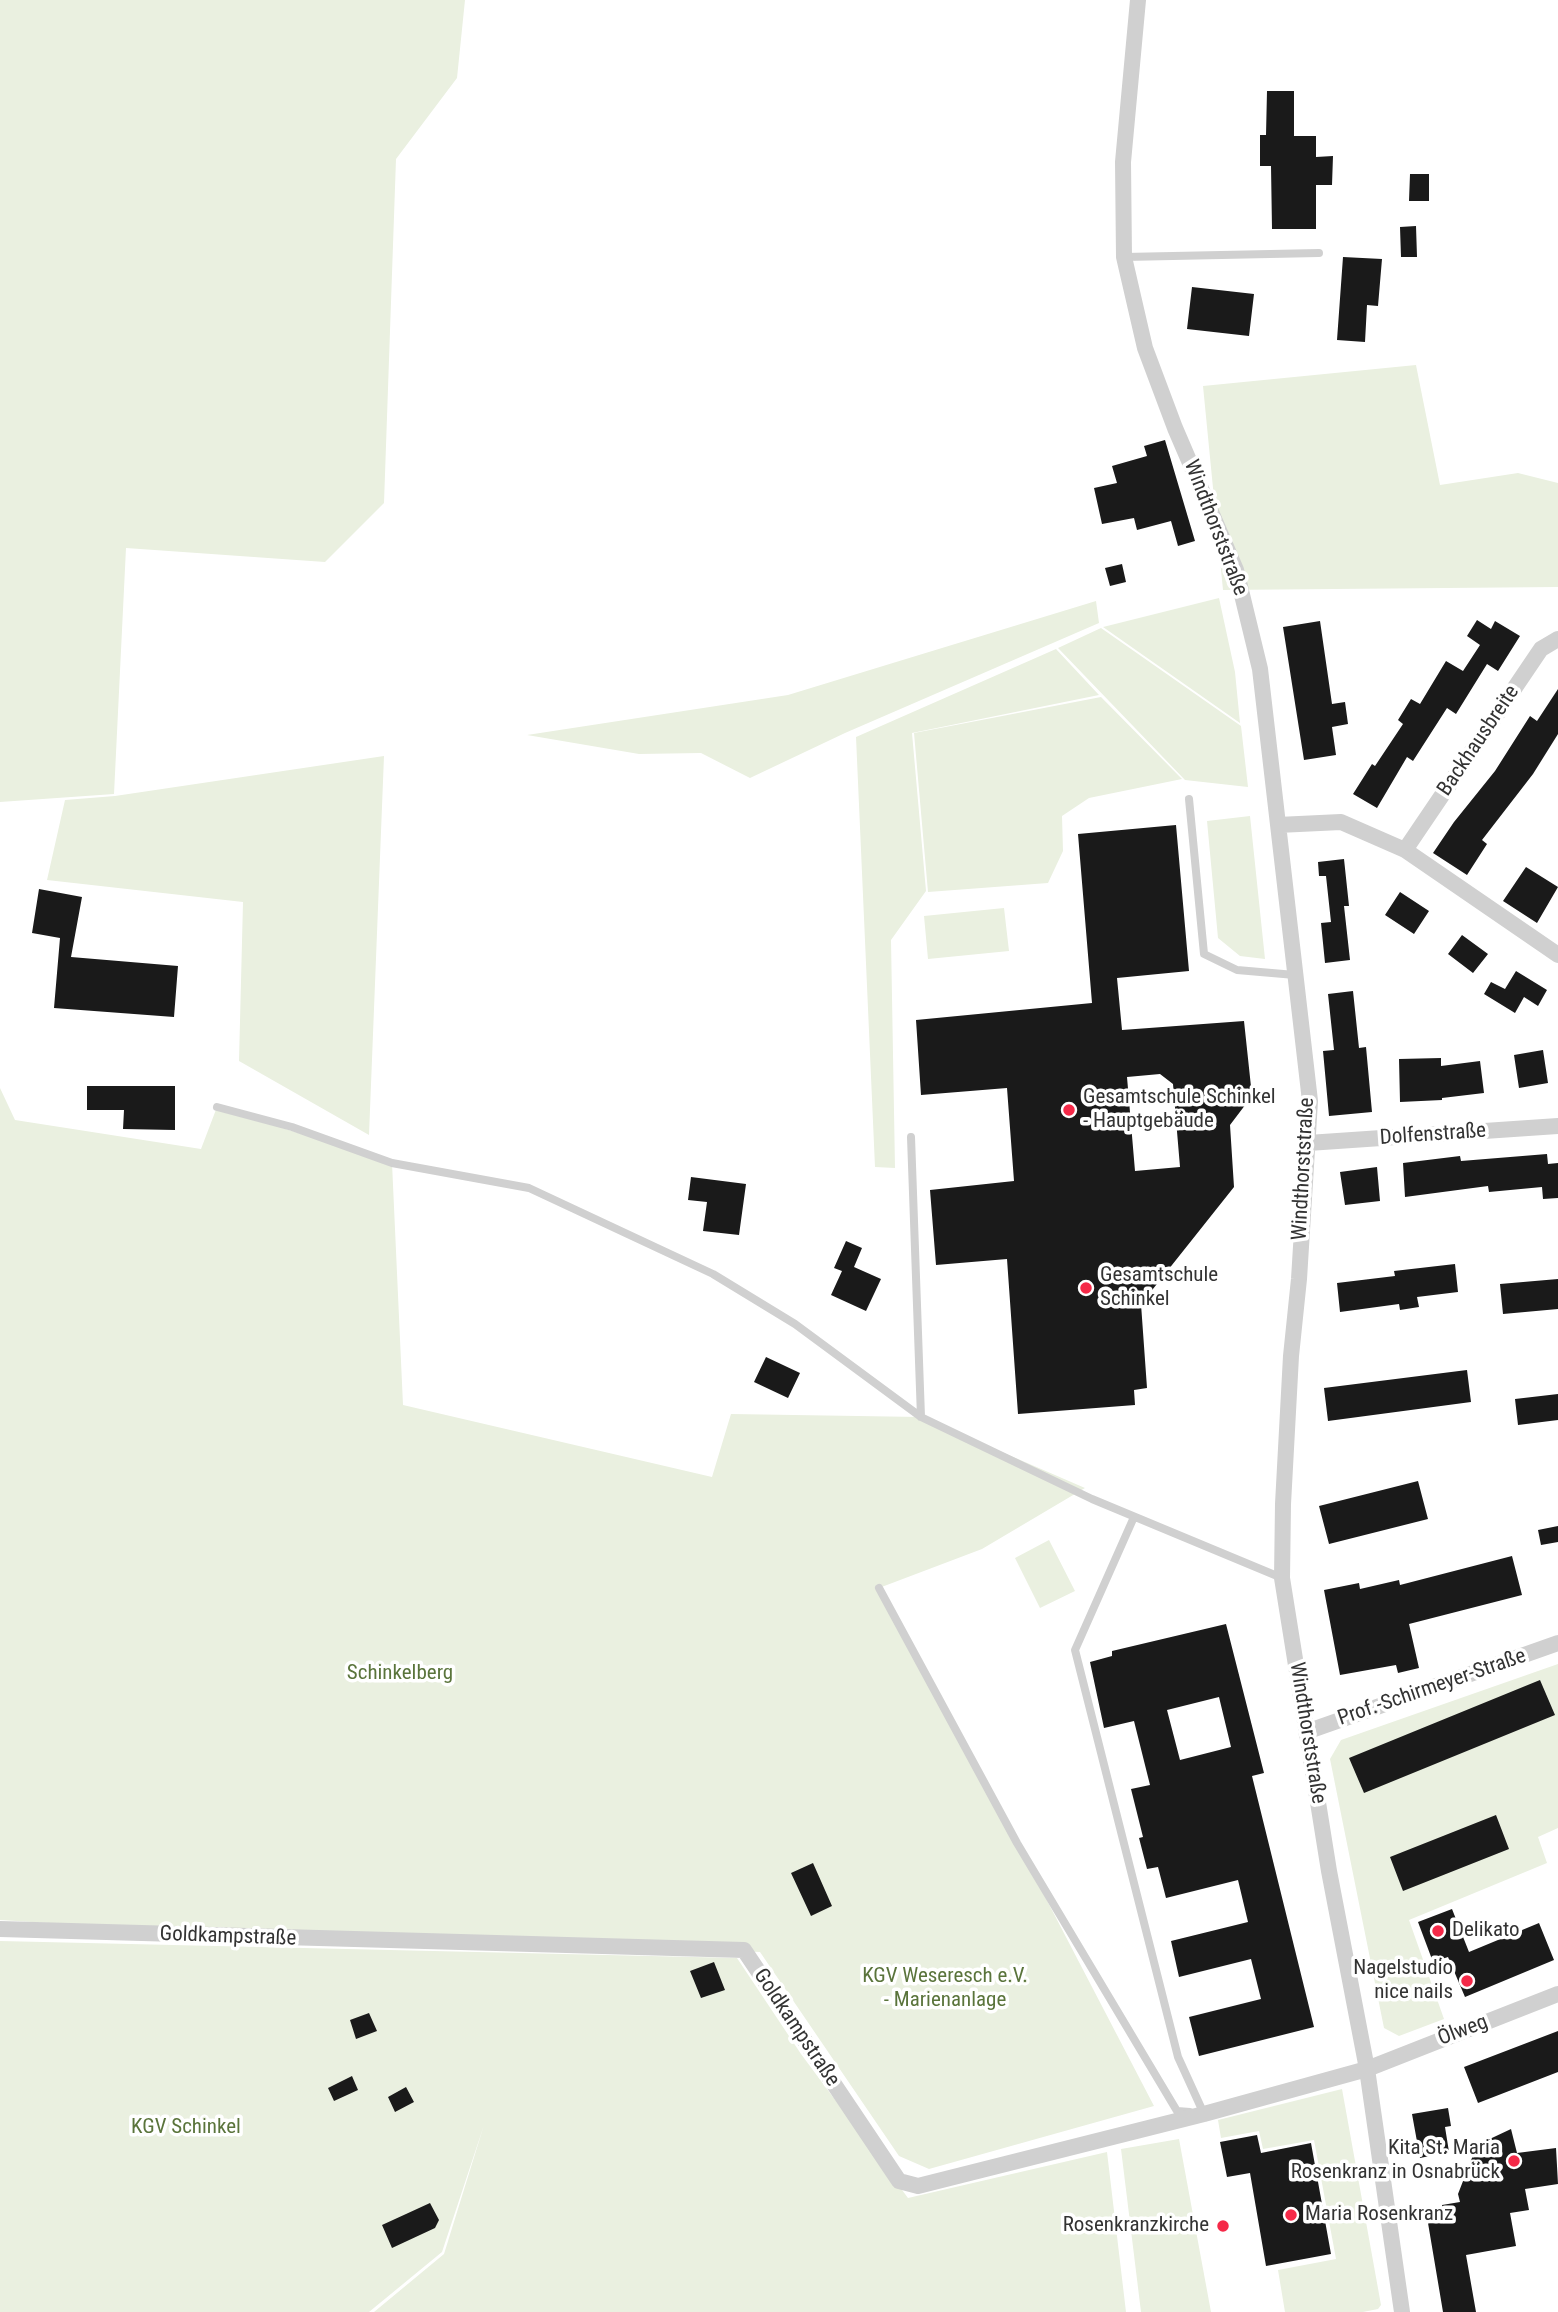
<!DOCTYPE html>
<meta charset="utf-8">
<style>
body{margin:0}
canvas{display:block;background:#fff}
</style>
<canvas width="1558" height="2312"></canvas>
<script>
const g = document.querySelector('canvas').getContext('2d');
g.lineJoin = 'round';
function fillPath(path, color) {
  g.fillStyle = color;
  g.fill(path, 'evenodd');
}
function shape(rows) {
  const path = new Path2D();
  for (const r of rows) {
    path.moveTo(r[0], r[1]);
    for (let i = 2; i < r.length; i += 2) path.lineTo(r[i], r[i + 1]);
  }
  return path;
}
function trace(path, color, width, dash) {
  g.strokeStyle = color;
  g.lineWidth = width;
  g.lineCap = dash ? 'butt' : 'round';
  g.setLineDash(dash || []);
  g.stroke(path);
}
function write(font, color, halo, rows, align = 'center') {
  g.font = font + ' "Roboto Condensed",sans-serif';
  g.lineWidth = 7;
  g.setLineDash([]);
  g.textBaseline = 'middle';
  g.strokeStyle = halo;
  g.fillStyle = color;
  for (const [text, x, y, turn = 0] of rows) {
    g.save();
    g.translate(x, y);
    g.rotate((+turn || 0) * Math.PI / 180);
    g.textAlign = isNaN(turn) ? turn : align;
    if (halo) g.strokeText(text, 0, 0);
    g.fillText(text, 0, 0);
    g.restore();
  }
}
fillPath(shape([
 [0,0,465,0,457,78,396,159,384,503,325,562,126,548,114,794,0,802],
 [1416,365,1440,485,1518,473,1558,483,1558,587,1223,590,1203,386],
 [1219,598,1235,672,1240,723,1103,627],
 [1096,601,1099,623,845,733,750,778,701,753,639,754,527,735,788,695],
 [1101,628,1241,726,1248,787,1185,780,1058,648],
 [1056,649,1099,695,912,733,926,891,891,940,895,1168,875,1167,856,737],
 [1101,697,1182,779,1089,798,1062,816,1063,851,1048,883,928,892,914,733],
 [384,756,369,1135,239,1061,243,902,47,880,65,800,115,796],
 [1250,816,1265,959,1240,956,1218,938,1207,821],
 [1004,908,1009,951,928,959,924,916],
 [0,1088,15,1120,201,1149,217,1107,392,1163,403,1405,712,1477,731,1414,921,1417,1085,1488,982,1549,879,1588,1017,1843,1154,2106,929,2169,899,2156,760,1952,98,1926,0,1920],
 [1049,1540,1075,1591,1040,1608,1015,1558],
 [1558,1664,1558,1828,1538,1837,1547,1863,1409,1920,1444,2019,1399,2036,1384,2028,1330,1759,1341,1740],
 [0,1941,737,1958,801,2054,908,2198,1107,2152,1126,2312,374,2312,444,2254,484,2125,442,2252,369,2312,0,2312],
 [1342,2089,1381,2305,1378,2309,1363,2312,1285,2312,1278,2270,1336,2259,1314,2140,1263,2149,1259,2131,1221,2138,1218,2120],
 [1179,2139,1211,2312,1141,2312,1121,2149]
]), '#eaf0e0');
fillPath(shape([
 [1267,91,1294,91,1294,136,1316,136,1316,157,1333,156,1332,185,1316,185,1316,229,1272,229,1271,166,1260,166,1260,135,1266,135],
 [1410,174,1429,174,1429,201,1409,201],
 [1416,226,1417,257,1401,257,1400,227],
 [1343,257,1382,259,1378,306,1367,305,1365,342,1337,340],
 [1192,287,1254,294,1249,336,1187,329],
 [1165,440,1195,541,1178,546,1171,521,1137,530,1134,518,1102,524,1094,488,1117,483,1112,466,1147,456,1144,446],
 [1122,564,1126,582,1110,586,1105,568],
 [1477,620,1491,629,1495,621,1520,636,1498,671,1487,664,1456,714,1447,708,1413,761,1407,757,1377,808,1353,794,1372,764,1375,766,1403,724,1398,720,1411,699,1420,704,1446,661,1463,671,1480,645,1467,636],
 [1320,621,1332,704,1345,702,1348,724,1332,727,1336,755,1304,760,1283,627],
 [1558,689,1558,734,1533,774,1482,840,1487,844,1467,875,1433,853,1454,822,1495,771,1530,716,1537,721],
 [1176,825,1189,971,1117,978,1122,1030,1244,1021,1252,1096,1230,1125,1234,1187,1141,1304,1147,1388,1134,1390,1135,1405,1018,1414,1007,1259,936,1265,930,1190,1014,1181,1007,1088,921,1095,916,1020,1092,1003,1078,834],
 [1160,1074,1173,1084,1180,1167,1135,1171,1127,1077],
 [1344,859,1349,906,1344,906,1350,960,1325,963,1321,923,1331,922,1326,876,1319,876,1318,862],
 [1526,867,1558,887,1537,923,1503,901],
 [39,889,82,897,71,957,178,966,174,1017,54,1008,60,938,32,933],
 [1400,892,1429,911,1414,934,1385,915],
 [1462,935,1488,954,1473,973,1448,954],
 [1516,971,1547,990,1538,1006,1524,997,1515,1013,1484,994,1491,982,1505,989],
 [1353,991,1359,1048,1366,1047,1372,1112,1329,1116,1323,1051,1334,1050,1328,994],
 [1543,1050,1548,1083,1519,1088,1514,1055],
 [1441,1058,1441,1066,1480,1061,1484,1093,1442,1098,1442,1100,1400,1102,1399,1059],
 [87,1086,175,1086,175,1130,123,1129,124,1110,87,1110],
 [1547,1154,1548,1164,1558,1163,1558,1198,1543,1199,1542,1187,1489,1192,1488,1186,1405,1197,1403,1163,1460,1156,1461,1161],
 [1377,1167,1380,1201,1345,1205,1340,1172],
 [691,1177,746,1184,739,1235,703,1231,707,1202,688,1200],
 [846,1241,862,1248,854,1267,881,1279,866,1311,831,1295,842,1271,834,1268],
 [1455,1264,1458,1292,1417,1297,1419,1307,1400,1310,1399,1304,1340,1312,1337,1283,1395,1276,1394,1271],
 [1558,1279,1558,1309,1503,1314,1500,1284],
 [766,1357,800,1373,788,1398,754,1382],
 [1467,1370,1471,1402,1328,1421,1324,1388],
 [1558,1394,1558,1420,1518,1425,1515,1399],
 [1418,1481,1428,1519,1329,1544,1319,1506],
 [1558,1526,1558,1542,1541,1545,1538,1530],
 [1512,1556,1522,1595,1409,1624,1419,1668,1398,1673,1396,1665,1340,1675,1324,1590,1359,1583,1360,1589,1399,1580,1400,1585],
 [1226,1624,1264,1773,1252,1776,1314,2027,1199,2056,1189,2017,1261,1999,1251,1959,1179,1977,1171,1941,1248,1922,1238,1880,1166,1898,1158,1867,1147,1869,1139,1838,1143,1837,1131,1789,1150,1785,1134,1721,1104,1728,1090,1662,1112,1656,1112,1651],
 [1219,1697,1231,1747,1180,1760,1167,1710],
 [1540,1680,1555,1715,1364,1793,1349,1758],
 [1496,1815,1509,1849,1403,1891,1390,1857],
 [813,1863,832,1906,811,1916,791,1873],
 [1452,1909,1469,1952,1539,1923,1554,1960,1465,1997,1448,1957,1433,1962,1418,1922],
 [714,1962,725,1990,701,1998,690,1971],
 [369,2013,377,2031,356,2039,350,2020],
 [1558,2031,1558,2072,1478,2103,1464,2067],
 [352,2076,358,2090,334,2101,328,2088],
 [406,2087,414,2102,395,2112,388,2097],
 [1448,2108,1451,2126,1445,2127,1449,2152,1420,2158,1412,2114],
 [1511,2129,1517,2153,1556,2148,1558,2184,1525,2189,1529,2210,1510,2213,1516,2246,1466,2255,1476,2312,1443,2312,1428,2223,1445,2221,1442,2205,1460,2202,1458,2194,1477,2145],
 [1257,2135,1261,2153,1311,2143,1331,2254,1266,2266,1250,2173,1227,2177,1220,2142],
 [430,2203,439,2220,435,2228,392,2248,382,2225]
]), '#1a1a1a');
trace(shape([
 [1124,257,1319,253],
 [1189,799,1204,954,1237,970,1295,975],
 [217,1107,292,1127,392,1163,529,1188,713,1274,795,1324,921,1417,1092,1499,1282,1578],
 [911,1137,921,1417],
 [1134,1517,1075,1650,1178,2057,1204,2114],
 [879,1588,1017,1843,1177,2111,1190,2112]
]), '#d0d0d0', 8);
trace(shape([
 [1138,0,1123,162,1124,257,1145,348,1175,428,1236,570,1260,669,1310,1101,1299,1279,1291,1356,1283,1504,1282,1578,1329,1871,1367,2069,1402,2312],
 [1278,825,1341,822,1405,850,1558,955],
 [1405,850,1541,649,1558,639],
 [1308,1143,1558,1126],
 [1306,1732,1558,1643],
 [0,1929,744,1950,899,2181,918,2186,1204,2114,1367,2069,1558,1994]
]), '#d0d0d0', 16);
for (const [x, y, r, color] of [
 [1069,1110,7,"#f52948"],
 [1086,1288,7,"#f52948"],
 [1438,1931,7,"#f52948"],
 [1467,1981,7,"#f52948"],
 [1514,2161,7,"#f52948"],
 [1291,2215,7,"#f52948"],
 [1223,2226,7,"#f52948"]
]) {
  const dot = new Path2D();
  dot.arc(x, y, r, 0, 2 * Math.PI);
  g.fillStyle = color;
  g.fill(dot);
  trace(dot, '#fff', 2.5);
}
write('21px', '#333', '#fff', [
 ["Windthorststraße",1215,528,69],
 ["Backhausbreite",1479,741,-56],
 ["Dolfenstraße",1433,1135,-4],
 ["Windthorststraße",1304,1169,-87],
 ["Prof.-Schirmeyer-Straße",1432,1688,-19],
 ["Windthorststraße",1307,1733,81],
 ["Goldkampstraße",228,1937,2],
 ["Goldkampstraße",796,2028,56],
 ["Ölweg",1463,2031,-21]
]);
write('21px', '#333', '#fff', [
 ["Gesamtschule Schinkel",1083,1098],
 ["- Hauptgebäude",1083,1122],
 ["Gesamtschule",1100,1276],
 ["Schinkel",1100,1300],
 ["Delikato",1452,1931],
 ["Nagelstudio",1453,1969,"right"],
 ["nice nails",1453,1993,"right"],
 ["Kita St. Maria",1500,2149,"right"],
 ["Rosenkranz in Osnabrück",1500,2173,"right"],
 ["Maria Rosenkranz",1305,2215],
 ["Rosenkranzkirche",1209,2226,"right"]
], 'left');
write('21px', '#5a743b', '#fff', [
 ["Schinkelberg",400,1674],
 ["KGV Weseresch e.V.",945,1977],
 ["- Marienanlage",945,2001],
 ["KGV Schinkel",186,2128]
]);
</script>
